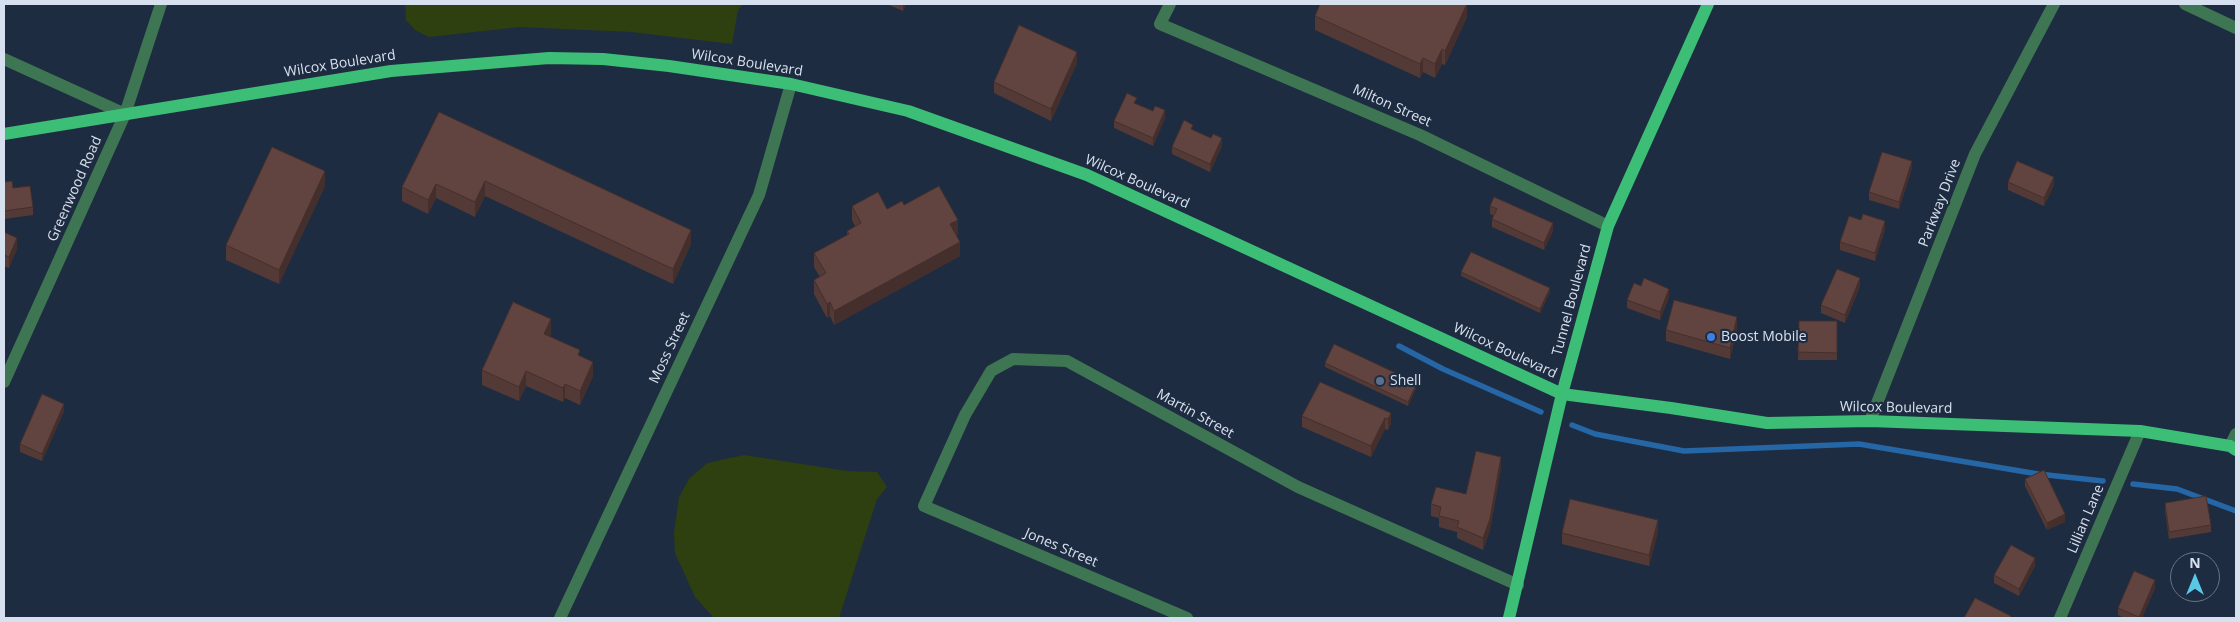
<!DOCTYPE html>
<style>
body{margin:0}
#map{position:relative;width:2240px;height:622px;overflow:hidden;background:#1e2c41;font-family:"Open Sans",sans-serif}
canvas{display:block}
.frame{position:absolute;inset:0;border:5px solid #d7e0ee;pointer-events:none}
.north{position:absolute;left:2170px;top:552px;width:50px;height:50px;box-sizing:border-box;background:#1e2c41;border:1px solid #687486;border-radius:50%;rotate:0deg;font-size:14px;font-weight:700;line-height:20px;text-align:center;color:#d7e0ee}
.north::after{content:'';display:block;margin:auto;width:18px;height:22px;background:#5ac8e5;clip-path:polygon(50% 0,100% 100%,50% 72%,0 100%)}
</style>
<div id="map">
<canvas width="2240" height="622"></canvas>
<div class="frame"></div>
<div class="north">N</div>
</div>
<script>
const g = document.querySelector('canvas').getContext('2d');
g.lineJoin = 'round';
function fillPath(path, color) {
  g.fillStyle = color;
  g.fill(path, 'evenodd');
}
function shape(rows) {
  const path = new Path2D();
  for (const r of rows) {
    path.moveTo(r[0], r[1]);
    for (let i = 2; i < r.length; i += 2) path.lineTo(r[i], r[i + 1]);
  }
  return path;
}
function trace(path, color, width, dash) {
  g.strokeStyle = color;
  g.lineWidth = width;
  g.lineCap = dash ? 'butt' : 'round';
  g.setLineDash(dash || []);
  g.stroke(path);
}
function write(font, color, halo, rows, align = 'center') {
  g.font = font + ' "Open Sans",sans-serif';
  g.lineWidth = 4.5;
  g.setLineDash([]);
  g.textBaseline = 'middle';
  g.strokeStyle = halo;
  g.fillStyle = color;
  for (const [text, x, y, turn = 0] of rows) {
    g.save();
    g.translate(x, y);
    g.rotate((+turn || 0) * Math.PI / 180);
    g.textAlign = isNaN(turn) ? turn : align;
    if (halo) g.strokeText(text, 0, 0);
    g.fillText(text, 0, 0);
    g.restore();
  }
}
fillPath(shape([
 [405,4,743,4,738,10,732,44,631,32,520,27,429,37,415,30,406,20],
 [744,455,847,471,877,472,887,487,877,499,839,618,714,618,695,597,675,553,674,533,679,497,689,479,707,463]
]), '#2e3f10');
trace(shape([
 [1399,346,1443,369,1541,412],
 [1572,425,1595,434,1684,451,1859,444,2038,474,2103,481],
 [2133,484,2177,489,2236,511]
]), '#2566a6', 5.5);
trace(shape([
 [1170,4,1160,24,1420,135,1608,226],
 [2185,4,2236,28],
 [4,59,125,114],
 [4,382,125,114,161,4],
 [1870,421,1975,154,2054,4],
 [2230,446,2236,434],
 [560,618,759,195,791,84],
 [1187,618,924,506,965,415,991,371,1013,359,1067,361,1298,487,1518,585],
 [2060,618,2140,431]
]), '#3e7552', 12);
trace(shape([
 [4,134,391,71,549,58,603,59,669,66,791,84,908,111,1087,175,1562,394,1671,408,1767,423,1870,421,2140,431,2230,446,2236,450],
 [1509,618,1562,394,1608,226,1708,4]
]), '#3cbe77', 12);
fillPath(shape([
 [887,4,906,4,903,11],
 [1467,4,1467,17,1445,65,1442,64,1435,78,1423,72,1420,78,1315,30,1315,16],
 [1077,63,1051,121,994,93,994,82],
 [1137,104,1165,118,1153,146,1114,128,1114,121],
 [439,112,691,244,673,284,485,196,475,217,436,198,428,214,402,201,402,187],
 [1193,130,1222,146,1210,172,1172,154,1172,147],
 [1912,168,1899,209,1869,200,1869,192],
 [4,182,13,188,33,207,33,215,4,219],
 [2008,182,2054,185,2044,206,2008,190],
 [325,186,279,284,226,260,226,245],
 [904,205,958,234,956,235,960,256,834,325,830,316,827,318,814,294,814,280,820,277,814,267,814,253,847,235,847,231,855,226,852,220,852,206,887,209],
 [1490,206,1553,231,1544,250,1492,227,1492,219,1494,216,1490,214],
 [1885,229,1875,261,1840,250,1840,242],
 [4,232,17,249,9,268,4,266,4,268],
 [1461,272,1550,292,1540,313,1461,276],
 [1860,286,1845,323,1821,313,1821,305],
 [1669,297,1660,320,1627,308,1627,300],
 [1799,321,1837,321,1837,360,1798,360],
 [1737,329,1730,359,1666,341,1666,330],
 [551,334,550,336,580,356,593,376,580,405,565,398,563,402,526,386,519,401,482,385,482,370],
 [1325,363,1417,386,1408,406,1325,367],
 [64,411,42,461,20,452,20,444],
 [1391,413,1391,424,1388,430,1385,429,1371,457,1302,427,1302,416],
 [1501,468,1490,530,1483,550,1457,538,1457,532,1439,527,1439,518,1431,516,1431,504,1466,494],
 [2025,479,2065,522,2047,530,2025,486],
 [2165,503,2211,525,2211,532,2169,539,2165,511],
 [1658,532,1649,566,1562,544,1562,533],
 [2035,566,2019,596,1994,583,1994,575],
 [2155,588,2142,618,2124,618,2118,615,2118,608]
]), '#533a36');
fillPath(shape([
 [903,4,906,4,903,11],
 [1467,4,1467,17,1445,65,1445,51],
 [1442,49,1442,64,1435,78,1435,64],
 [1077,52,1077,63,1051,121,1051,109],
 [1423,58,1423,72,1420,78,1420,64],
 [1165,110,1165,118,1153,146,1153,138],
 [1222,138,1222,146,1210,172,1210,164],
 [1912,161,1912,168,1899,209,1899,202],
 [325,171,325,186,279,284,279,270],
 [2054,177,2054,185,2044,206,2044,198],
 [485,181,485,196,475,217,475,202],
 [436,184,436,198,428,214,428,200],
 [958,220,958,234,950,238,950,224],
 [1885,221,1885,229,1875,261,1875,253],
 [1553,223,1553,231,1544,250,1544,243],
 [691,230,691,244,673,284,673,269],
 [17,238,17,249,9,268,9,257],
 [960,242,960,256,834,325,834,311],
 [1860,278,1860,286,1845,323,1845,315],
 [1550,288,1550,292,1540,313,1540,309],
 [1669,289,1669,297,1660,320,1660,312],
 [830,302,830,316,827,318,827,304],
 [1737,317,1737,329,1730,359,1730,348],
 [551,319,551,334,544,348,544,334],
 [593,362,593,376,580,405,580,391],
 [526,371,526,386,519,401,519,387],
 [1417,383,1417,386,1408,406,1408,402],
 [565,384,565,398,563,402,563,388],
 [64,404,64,411,42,461,42,454],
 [1391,413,1391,424,1388,430,1388,419],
 [1385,418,1385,429,1371,457,1371,446],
 [1501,457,1501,468,1490,530,1483,550,1483,538],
 [2065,514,2065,522,2047,530,2047,523],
 [1658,520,1658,532,1649,566,1649,555],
 [2035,558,2035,566,2019,596,2019,589],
 [2155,580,2155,588,2142,618,2139,618]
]), '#442f2c');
const building = shape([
 [1320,4,1467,4,1445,51,1442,49,1435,64,1423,58,1420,64,1315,16,1320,4],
 [1019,25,1077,52,1051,109,994,82,1019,25],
 [1127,93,1137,98,1134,103,1153,111,1155,106,1165,110,1153,138,1114,121,1127,93],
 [439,112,691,230,673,269,485,181,475,202,436,184,428,200,402,187,439,112],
 [1184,120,1193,125,1191,129,1211,138,1213,134,1222,138,1210,164,1172,147,1184,120],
 [272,147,325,171,279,270,226,245,272,147],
 [1882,152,1912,161,1899,202,1869,192,1882,152],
 [2017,161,2054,177,2044,198,2008,182,2017,161],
 [12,181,13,188,30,186,33,207,4,211,4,182,12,181],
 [939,186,958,220,950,224,960,242,834,311,830,302,827,304,814,280,826,273,814,253,849,234,847,231,861,223,852,206,878,192,887,209,902,201,904,205,939,186],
 [1494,197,1553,223,1544,243,1492,219,1497,209,1490,206,1494,197],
 [1863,214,1885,221,1875,253,1840,242,1849,216,1861,220,1863,214],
 [4,232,17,238,9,257,4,255,4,257,4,232],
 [1471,252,1550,288,1540,309,1461,272,1471,252],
 [1837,269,1860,278,1845,315,1821,305,1837,269],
 [1644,278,1669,289,1660,312,1627,300,1634,283,1641,286,1644,278],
 [1674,300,1737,317,1730,348,1666,330,1674,300],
 [513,302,551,319,544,334,580,350,578,355,593,362,580,391,565,384,563,388,526,371,519,387,482,370,513,302],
 [1799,321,1837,321,1837,353,1798,352,1799,321],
 [1334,344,1417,383,1408,402,1325,363,1334,344],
 [1320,382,1391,413,1388,419,1385,418,1371,446,1302,416,1320,382],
 [42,394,64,404,42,454,20,444,42,394],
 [1476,451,1501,457,1490,519,1483,538,1457,527,1459,521,1439,516,1441,507,1431,504,1436,487,1466,494,1476,451],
 [2044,470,2065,514,2047,523,2025,479,2044,470],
 [2206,496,2211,525,2169,532,2165,503,2206,496],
 [1570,499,1658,520,1649,555,1562,533,1570,499],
 [2011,545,2035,558,2019,589,1994,575,2011,545],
 [2134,571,2155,580,2139,617,2118,608,2134,571],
 [1975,598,2011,616,2010,618,1964,618,1975,598]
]);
fillPath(building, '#61433f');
trace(building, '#442f2c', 1);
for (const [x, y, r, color] of [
 [1711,337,5,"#3f7fe0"],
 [1380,381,5,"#5c6f8a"]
]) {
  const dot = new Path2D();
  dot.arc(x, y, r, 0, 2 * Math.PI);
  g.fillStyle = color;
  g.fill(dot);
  trace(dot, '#1e2c41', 2);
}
write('14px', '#d7e0ee', '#1e2c41', [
 ["Wilcox Boulevard",747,63,9],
 ["Wilcox Boulevard",340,64,-9],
 ["Milton Street",1392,106,24],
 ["Wilcox Boulevard",1137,182,24],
 ["Greenwood Road",75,189,-66],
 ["Parkway Drive",1940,203,-69],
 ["Tunnel Boulevard",1572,300,-75],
 ["Moss Street",670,348,-65],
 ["Wilcox Boulevard",1505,351,25],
 ["Wilcox Boulevard",1896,408,1],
 ["Martin Street",1195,414,29],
 ["Lillian Lane",2086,519,-67],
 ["Jones Street",1061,548,23]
]);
write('14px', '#d7e0ee', '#1e2c41', [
 ["Boost Mobile",1721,337],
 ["Shell",1390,381]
], 'left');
</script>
